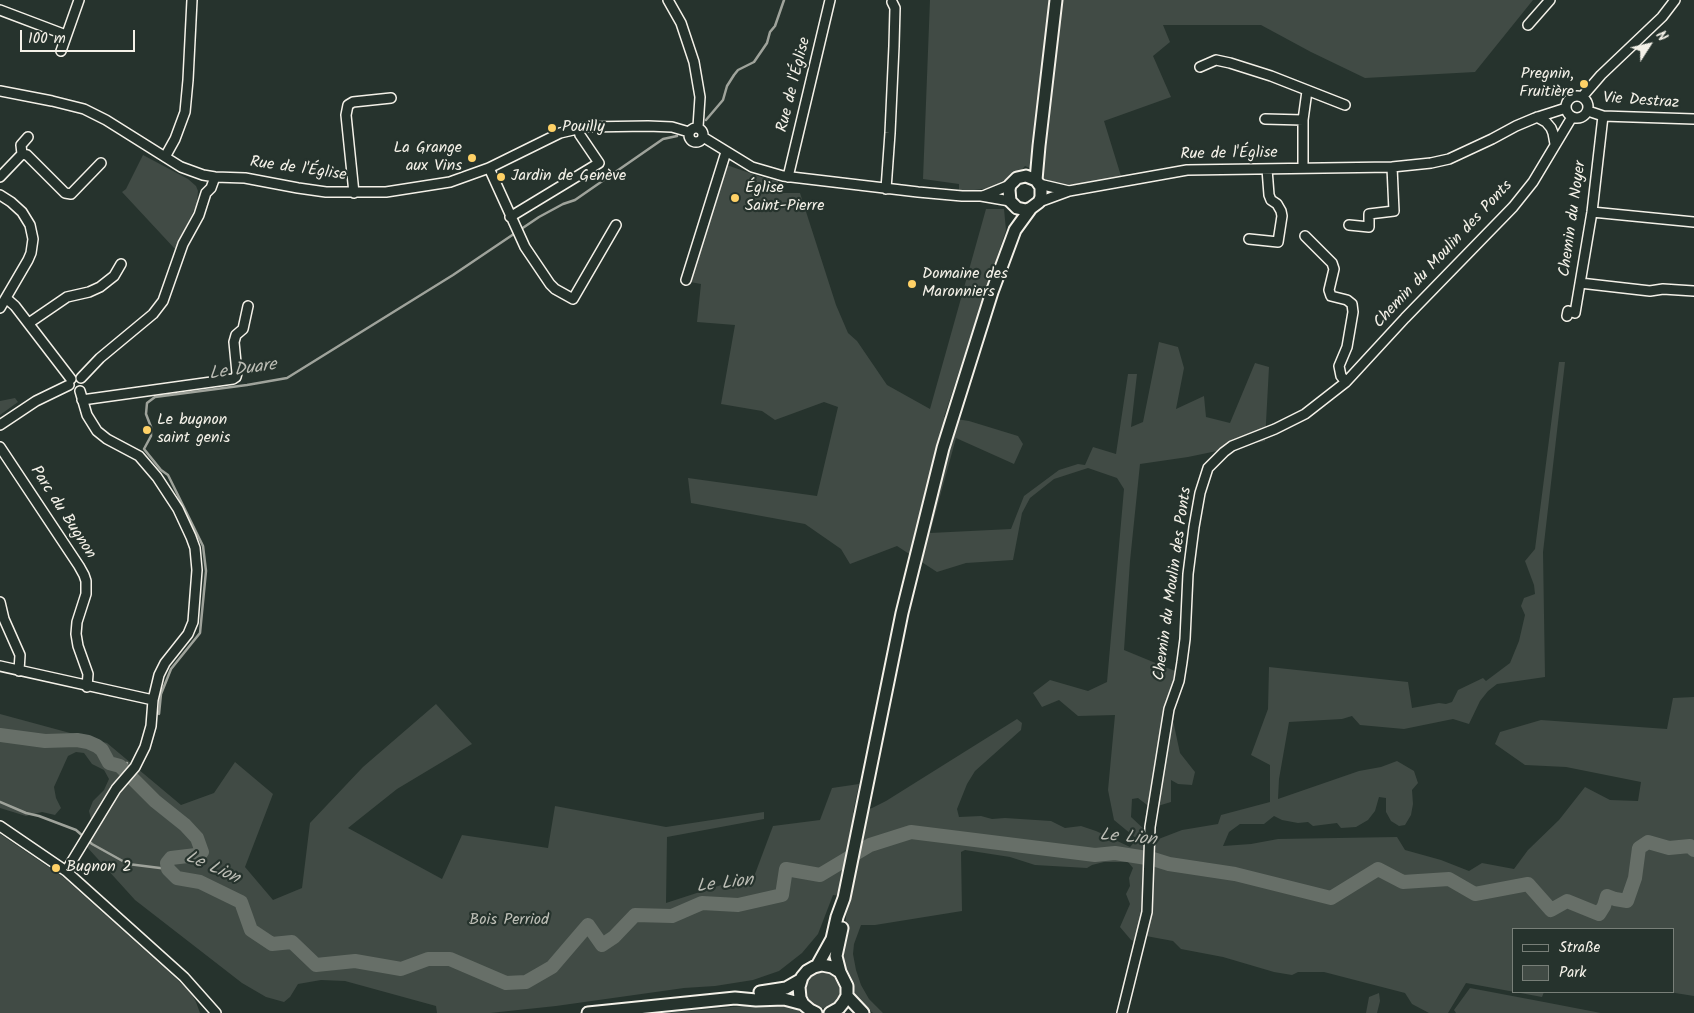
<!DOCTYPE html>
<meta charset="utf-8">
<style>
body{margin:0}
#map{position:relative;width:1694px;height:1013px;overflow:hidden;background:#26332d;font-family:Kalam,sans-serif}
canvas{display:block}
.legend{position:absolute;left:1512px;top:928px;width:162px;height:65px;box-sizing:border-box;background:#26332d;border:1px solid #787f78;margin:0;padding:6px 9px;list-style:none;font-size:15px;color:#f4f1e8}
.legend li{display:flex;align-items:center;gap:10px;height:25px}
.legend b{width:25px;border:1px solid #787f78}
.north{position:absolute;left:1624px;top:20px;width:50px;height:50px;-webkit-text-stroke:4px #26332d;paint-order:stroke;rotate:55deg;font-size:14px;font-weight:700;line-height:20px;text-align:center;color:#f4f1e8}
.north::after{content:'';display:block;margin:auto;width:18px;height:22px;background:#f4f1e8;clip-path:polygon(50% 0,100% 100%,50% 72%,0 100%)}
.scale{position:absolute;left:20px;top:30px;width:115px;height:22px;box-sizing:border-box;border:2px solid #f4f1e8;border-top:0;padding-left:6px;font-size:15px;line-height:18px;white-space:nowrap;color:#f4f1e8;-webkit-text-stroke:4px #26332d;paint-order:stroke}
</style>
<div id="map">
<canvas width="1694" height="1013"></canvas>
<ul class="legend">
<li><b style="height:6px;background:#26332d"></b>Straße</li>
<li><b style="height:14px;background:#414b45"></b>Park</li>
</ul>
<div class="north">N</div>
<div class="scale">100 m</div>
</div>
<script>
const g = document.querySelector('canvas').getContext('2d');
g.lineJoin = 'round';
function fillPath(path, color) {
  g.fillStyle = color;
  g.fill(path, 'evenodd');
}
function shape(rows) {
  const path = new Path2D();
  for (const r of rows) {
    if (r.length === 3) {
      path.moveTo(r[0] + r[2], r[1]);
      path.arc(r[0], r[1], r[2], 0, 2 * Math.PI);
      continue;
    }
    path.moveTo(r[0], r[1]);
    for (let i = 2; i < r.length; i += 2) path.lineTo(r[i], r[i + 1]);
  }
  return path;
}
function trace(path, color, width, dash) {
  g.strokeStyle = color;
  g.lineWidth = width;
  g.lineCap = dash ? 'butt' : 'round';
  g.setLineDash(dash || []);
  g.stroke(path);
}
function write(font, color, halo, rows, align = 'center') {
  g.font = font + ' Kalam,sans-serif';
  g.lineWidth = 4.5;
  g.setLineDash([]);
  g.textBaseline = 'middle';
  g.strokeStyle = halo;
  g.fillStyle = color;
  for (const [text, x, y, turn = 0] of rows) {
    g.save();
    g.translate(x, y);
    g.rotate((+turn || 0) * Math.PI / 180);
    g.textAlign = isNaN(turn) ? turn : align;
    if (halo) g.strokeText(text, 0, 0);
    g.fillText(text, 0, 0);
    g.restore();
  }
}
fillPath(shape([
 [930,0,1533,0,1475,72,1365,78,1311,52,1261,25,1163,25,1170,42,1153,56,1171,97,1104,121,1121,176,1089,183,1057,185,1046,181,1041,178,1039,172,1025,166,1020,172,1011,176,998,187,959,192,959,184,923,179],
 [143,155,188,179,196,186,198,191,197,204,175,249,122,192,126,189],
 [724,164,761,177,778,181,780,193,800,193,836,305,848,333,857,341,887,385,930,409,986,209,1004,209,1006,230,944,417,969,421,1018,436,1023,444,1014,464,956,438,930,533,1011,529,1024,496,1059,470,1078,464,1085,465,1093,447,1116,454,1128,374,1137,374,1131,427,1143,422,1159,342,1178,347,1184,368,1176,409,1204,396,1206,417,1230,423,1255,363,1269,367,1265,441,1188,457,1140,464,1130,561,1124,650,1175,671,1169,702,1180,753,1195,772,1192,785,1178,784,1171,780,1171,802,1151,808,1138,798,1132,799,1131,817,1146,831,1152,831,1156,840,1182,830,1218,824,1221,815,1270,802,1270,765,1251,755,1268,709,1269,667,1408,682,1412,708,1439,703,1446,704,1452,702,1458,690,1483,678,1486,681,1510,663,1519,641,1525,615,1521,606,1524,598,1535,594,1534,585,1525,561,1535,549,1559,362,1565,362,1543,552,1545,677,1497,684,1488,691,1480,701,1469,724,1453,719,1404,729,1360,725,1352,716,1342,719,1289,722,1279,779,1278,799,1359,771,1381,767,1397,761,1414,771,1418,783,1412,790,1413,804,1411,815,1405,825,1399,826,1391,821,1386,812,1386,798,1379,797,1375,811,1368,820,1356,827,1341,828,1337,823,1313,826,1308,822,1298,823,1282,820,1274,816,1264,824,1240,824,1229,832,1223,846,1251,844,1278,839,1397,837,1405,850,1441,860,1469,871,1482,863,1514,869,1528,850,1559,820,1585,787,1610,800,1638,801,1641,782,1566,767,1525,765,1495,744,1500,732,1541,720,1667,729,1673,698,1694,697,1694,996,1669,992,1673,992,1673,929,1513,929,1513,992,1544,992,1542,997,1466,983,1448,1013,1429,1013,1412,1004,1405,993,1324,972,1298,972,1292,975,1274,972,1223,957,1181,949,1173,941,1146,936,1141,941,1138,942,1131,940,1120,927,1130,904,1126,894,1130,886,1129,878,1133,868,1128,862,1104,862,1092,865,1087,868,1035,865,1010,857,965,850,961,852,962,911,875,925,861,925,854,944,853,954,856,970,861,985,869,999,883,1013,873,1013,858,1001,855,995,851,977,843,965,842,958,848,897,833,895,818,934,802,953,779,971,753,980,715,986,684,988,556,1006,490,1013,437,1013,436,1006,345,981,321,980,298,984,290,997,284,1002,266,997,242,983,135,900,87,847,78,843,92,823,89,811,93,801,104,790,109,779,104,770,92,764,84,753,76,752,68,756,54,787,56,798,61,808,55,815,42,812,26,816,0,808,0,714,107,743,181,805,214,793,235,762,273,794,245,867,273,900,302,888,310,823,363,767,436,704,472,744,397,789,348,828,442,879,462,835,548,848,555,806,666,827,764,812,764,819,667,837,666,903,755,874,773,826,820,820,832,788,859,784,853,813,872,808,886,801,1017,719,1022,723,1021,730,975,771,967,784,957,809,959,817,981,816,992,819,1005,818,1051,821,1065,828,1081,826,1096,831,1130,847,1137,839,1114,820,1108,790,1115,715,1078,716,1059,700,1042,707,1033,693,1050,680,1088,691,1107,682,1124,489,1117,478,1088,468,1054,479,1030,498,1022,513,1013,560,966,563,937,572,897,546,850,564,841,549,805,524,691,503,688,478,817,496,838,407,824,402,775,420,762,411,721,404,735,325,697,322,701,284,690,282,716,186],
 [15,398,18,402,0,415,0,401],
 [0,834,63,877,169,972,191,993,196,1002,200,1013,0,1013],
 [823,990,18],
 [1470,988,1544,1002,1601,1013,1456,1013,1454,1010],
 [1379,993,1380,1001,1377,1013,1366,1013,1369,997],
 [767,1004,786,1004,794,1006,801,1013,664,1013]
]), '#414b45');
trace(shape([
 [706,120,723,100,727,86,734,75,738,70,754,62,767,43,770,32,775,26,784,0],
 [159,714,161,694,171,669,200,633,206,571,203,546,168,475,161,470,144,449,151,436,151,427,146,414,147,403,155,397,247,385,287,378,453,275,539,217,563,204,575,200,663,139,677,136],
 [120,766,127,763],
 [0,802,26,813,39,816,76,830,92,844,128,864,168,869]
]), '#9fa39b', 2.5);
trace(shape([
 [0,735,45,741,77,740,88,742,97,746,102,750,109,763,120,766,155,801,185,825,197,838,202,852,196,855,171,858,167,863,168,869,177,878,200,882,241,902,251,930,272,944,292,942,316,965,355,961,401,969,428,959,450,959,506,983,526,982,552,967,588,925,602,945,614,937,635,915,672,916,702,903,738,905,782,895,786,869,820,875,870,845,911,832,1095,855,1115,853,1153,859,1169,864,1235,874,1331,898,1378,869,1403,882,1449,879,1475,894,1528,884,1551,910,1567,901,1599,914,1604,906,1607,896,1615,899,1627,901,1635,878,1639,848,1648,842,1669,848,1690,846,1694,850]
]), '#676f68', 14);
const minor = shape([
 [668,0,681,23,694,62,700,97,698,127],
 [0,10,66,35],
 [1528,25,1550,0],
 [61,51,79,0],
 [1200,67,1216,60,1230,63,1271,76,1345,105],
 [0,91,52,101,84,109,106,120,181,167,203,175,215,177,245,178,298,188,326,192,386,192,450,182,489,168,560,133,586,127,648,126,672,127,689,132],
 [1577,107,11],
 [1582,97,1601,75,1662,17,1675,0],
 [1588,111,1603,116,1694,119],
 [1537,117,1546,122,1551,128,1553,133,1555,144],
 [1265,119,1303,120],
 [696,135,7],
 [703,137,752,167,783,176,918,192,962,196,981,196,1010,201],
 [22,154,21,145,28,137],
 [165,157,175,139,185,112,188,80,192,0],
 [489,168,525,247,550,284,555,289,573,299,616,225],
 [1303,168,1303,120,1307,91],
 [0,177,22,154,27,155,65,193,71,194,101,163],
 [788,177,830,0],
 [1039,184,1069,191],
 [886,189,890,133,894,46,895,8,892,2],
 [354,193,346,115,348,105,353,102,391,98],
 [0,195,11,202,22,212,30,225,33,239,31,253,28,260,0,308],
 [983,196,1010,185],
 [1039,202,1069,191,1187,170,1392,167,1431,163,1449,159,1492,139,1516,126,1535,118,1566,108],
 [1592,212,1694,222],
 [510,217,599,163,580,135,578,128],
 [1349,225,1369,227,1369,214,1394,211,1392,167],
 [1305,236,1332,263,1334,269,1329,290,1331,296,1347,300,1352,304,1353,312,1347,347,1339,366,1341,376,1346,382],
 [1249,239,1278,242,1282,216,1281,211,1277,204,1271,200,1269,195,1267,169],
 [686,280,726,152],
 [1580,283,1650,291,1663,289,1694,291],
 [7,299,15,306,71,379],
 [1567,316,1568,311,1575,313,1592,212,1603,116],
 [29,323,67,297,89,292,100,287,114,276,121,264],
 [81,378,100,358,153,314,163,301,183,244,199,215,206,193,211,188,215,177],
 [82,400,233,379,236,377,237,373,234,342,236,335,243,329,248,306],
 [0,425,36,401,69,385],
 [0,447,79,566,84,575,86,581,86,594,77,622,76,634,78,646,88,674,87,687],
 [0,602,4,619,20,655,19,671],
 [0,666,153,700],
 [0,826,66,871,184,977,216,1013],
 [66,871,116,789,135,767,145,747,151,726,153,700,159,675,165,663,188,634,193,622,197,570,195,548,191,537,178,509,157,477,139,456,107,439,97,431,87,415,80,391],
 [1122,1013,1147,912,1150,827,1169,709,1179,681,1182,662,1185,639,1188,574,1194,527,1200,493,1208,468,1224,452,1232,446,1275,429,1305,414,1346,382,1405,318,1513,207,1533,182,1572,117]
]);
const major = shape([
 [1036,180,1039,146,1056,0],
 [817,966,832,939,837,917,844,898,902,613,943,448,992,292,1015,230,1031,208,1039,202,1041,197,1041,187,1036,180,1026,176,1017,178,1010,185,1009,190,1010,201,1017,208,1026,210,1031,208],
 [840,972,836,956,842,928],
 [760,992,786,988,800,980],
 [847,996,863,1013],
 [588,1013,735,998,756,1000,784,999,803,1004],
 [816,1013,810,1010,803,1004,800,998,799,987,802,977,807,971,814,967,822,965,832,967,840,972,847,986,847,996,843,1003,839,1008,830,1013]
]);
trace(minor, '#f4f1e8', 12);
trace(major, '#f4f1e8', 15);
trace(minor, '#26332d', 9);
trace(major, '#26332d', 11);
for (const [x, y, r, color] of [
 [1584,84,5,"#ffd166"],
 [552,128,5,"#ffd166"],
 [472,158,5,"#ffd166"],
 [501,177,5,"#ffd166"],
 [735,198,5,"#ffd166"],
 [912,284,5,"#ffd166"],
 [147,430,5,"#ffd166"],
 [56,868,5,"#ffd166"]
]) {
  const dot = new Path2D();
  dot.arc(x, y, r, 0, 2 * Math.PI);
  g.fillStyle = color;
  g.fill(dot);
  trace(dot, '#26332d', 2);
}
write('16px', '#f4f1e8', '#26332d', [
 ["Pregnin,",1574,75,"right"],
 ["Fruitière",1574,93,"right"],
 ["Pouilly",562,128],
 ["La Grange",462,149,"right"],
 ["aux Vins",462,167,"right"],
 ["Jardin de Genève",511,177],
 ["Église",745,189],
 ["Saint-Pierre",745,207],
 ["Domaine des",922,275],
 ["Maronniers",922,293],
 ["Le bugnon",157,421],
 ["saint genis",157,439],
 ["Bugnon 2",66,868]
], 'left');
write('16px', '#f4f1e8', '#26332d', [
 ["Rue de l'Église",795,85,-76],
 ["Vie Destraz",1641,102,4],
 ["Rue de l'Église",1229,155,-1],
 ["Rue de l'Église",298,170,8],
 ["Chemin du Noyer",1574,219,-82],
 ["Chemin du Moulin des Ponts",1444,255,-47],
 ["Parc du Bugnon",62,513,57],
 ["Chemin du Moulin des Ponts",1174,584,-82]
]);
write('16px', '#bebfb7', '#26332d', [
 ["Bois Perriod",509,921]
]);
write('italic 18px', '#bcbdb5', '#26332d', [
 ["Le Duare",243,371,-8],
 ["Le Lion",1128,839,5],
 ["Le Lion",212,869,24],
 ["Le Lion",725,885,-7]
]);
</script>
